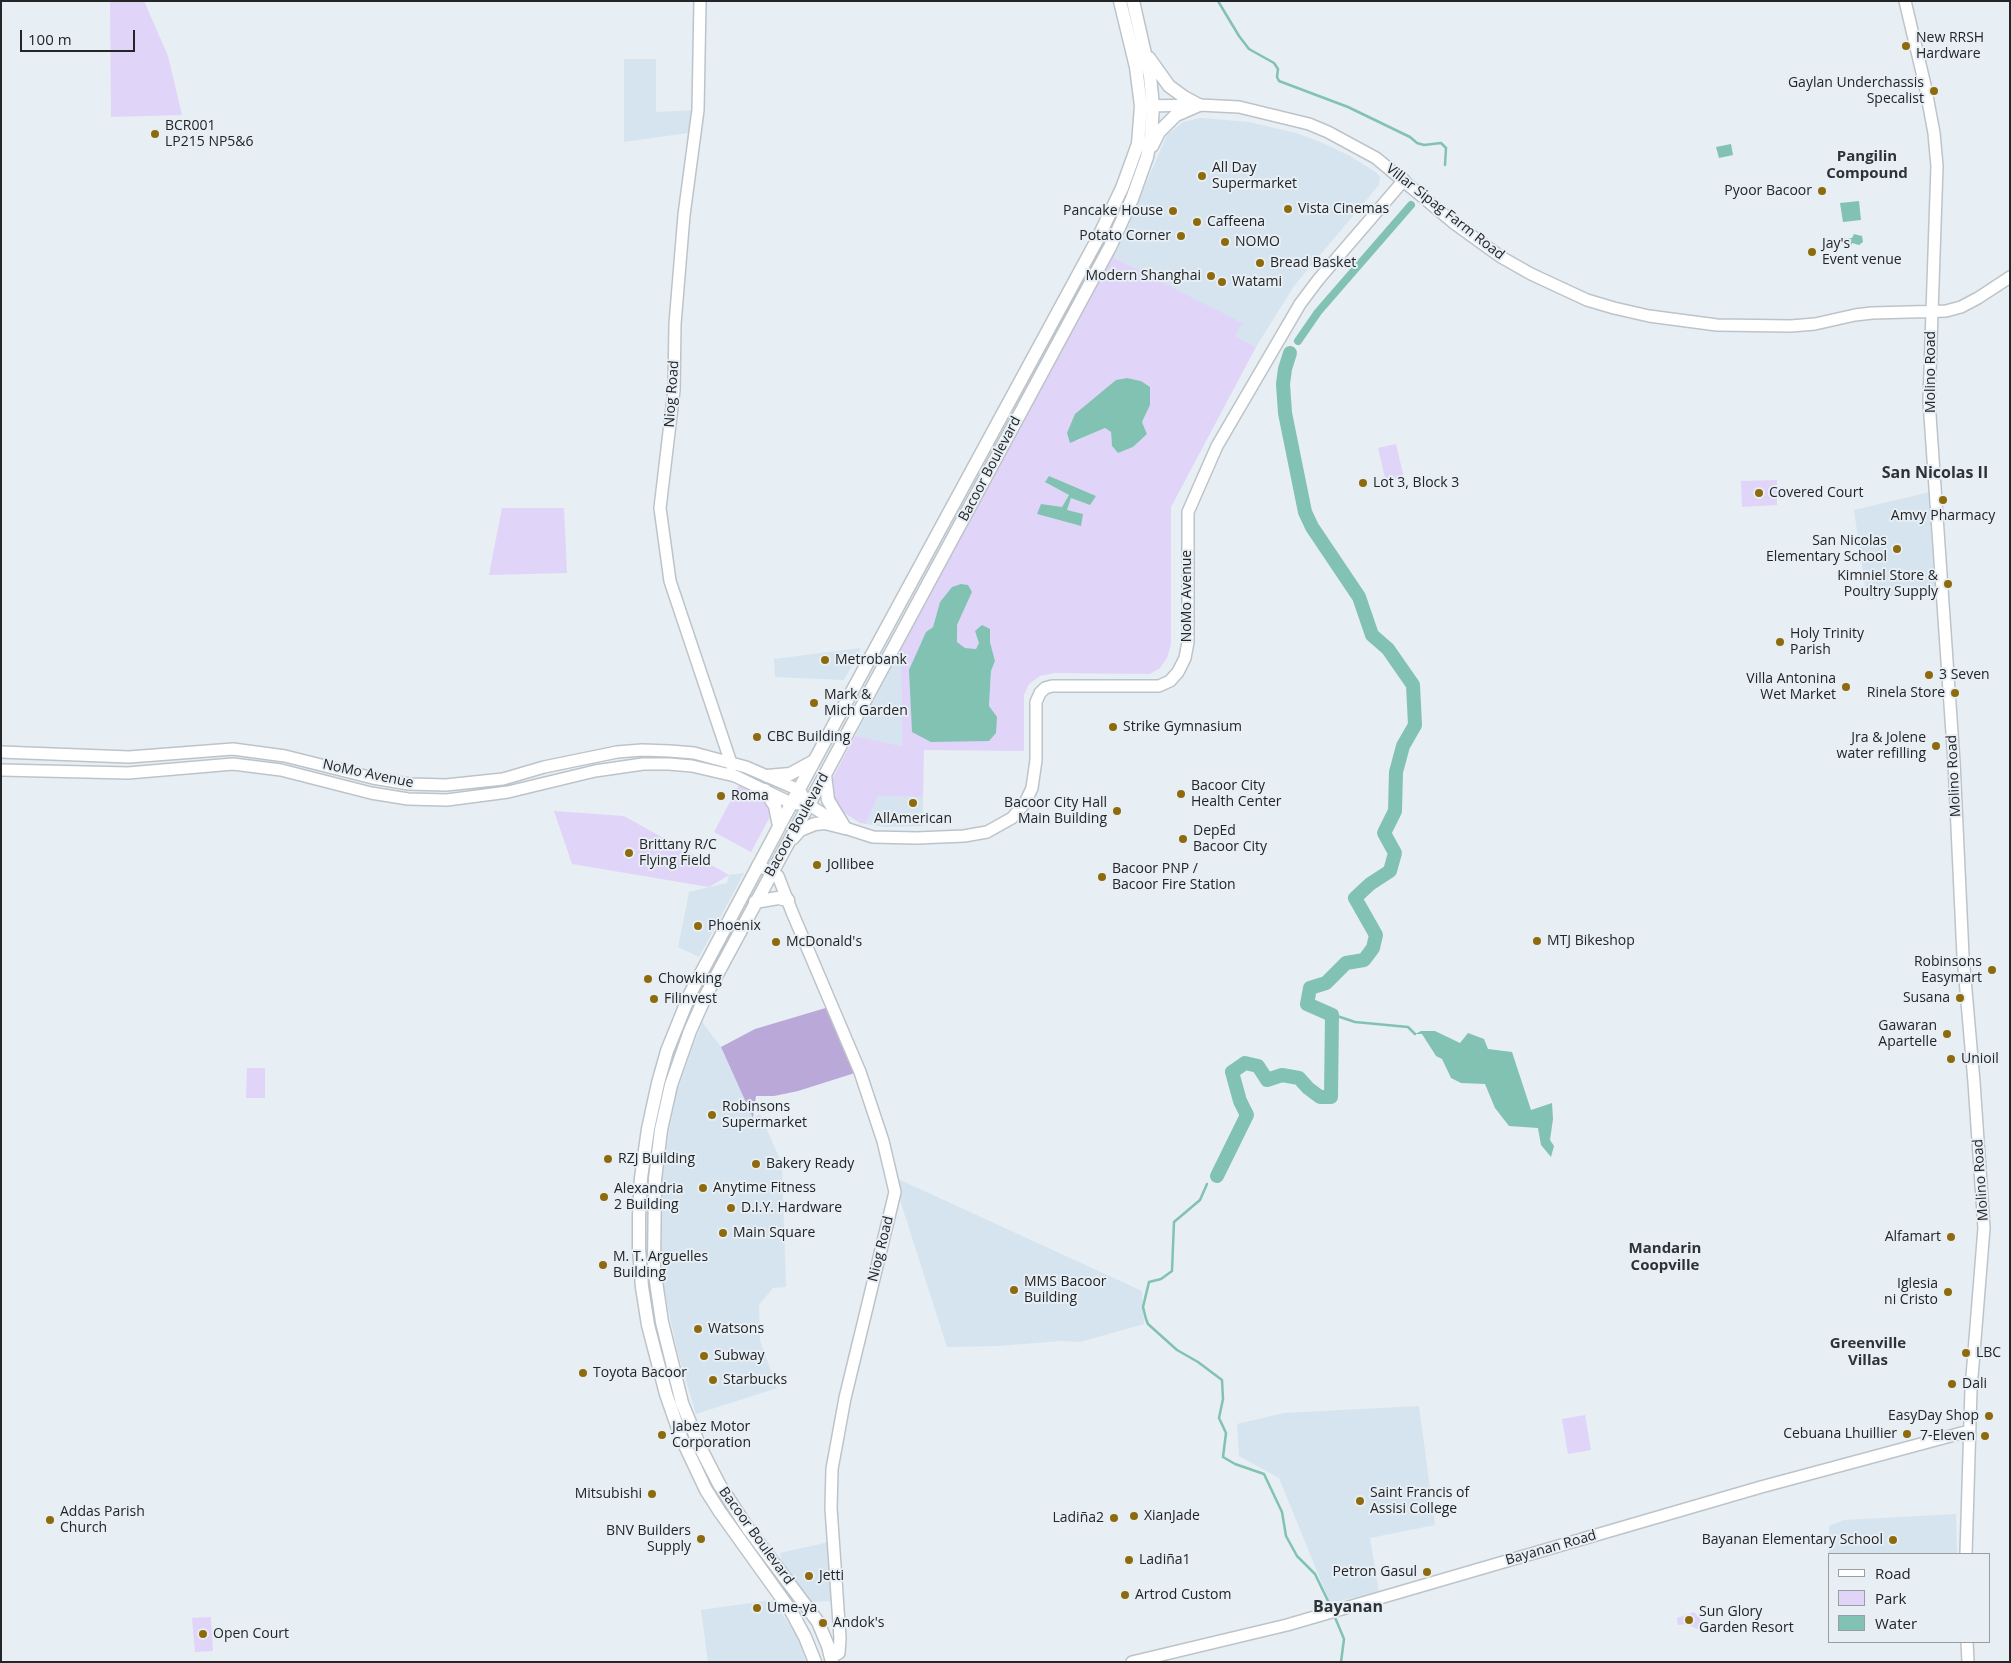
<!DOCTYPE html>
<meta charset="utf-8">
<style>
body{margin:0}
#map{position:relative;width:2011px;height:1663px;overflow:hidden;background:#e7eef4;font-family:"Open Sans",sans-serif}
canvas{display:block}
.frame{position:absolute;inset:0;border:2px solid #232527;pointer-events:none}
.legend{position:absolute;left:1828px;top:1553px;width:162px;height:90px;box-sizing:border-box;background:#e7eef4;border:1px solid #999ea2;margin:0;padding:6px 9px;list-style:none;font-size:15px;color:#232527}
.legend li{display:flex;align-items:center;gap:10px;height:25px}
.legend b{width:25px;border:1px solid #999ea2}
.scale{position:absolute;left:20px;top:30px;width:115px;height:22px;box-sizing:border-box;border:2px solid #232527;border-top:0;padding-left:6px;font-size:15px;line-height:18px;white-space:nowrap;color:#232527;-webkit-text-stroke:4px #e7eef4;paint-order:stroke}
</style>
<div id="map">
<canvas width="2011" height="1663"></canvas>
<div class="frame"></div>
<ul class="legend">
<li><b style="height:6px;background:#fff"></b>Road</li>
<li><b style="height:14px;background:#e0d4f9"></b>Park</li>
<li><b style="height:14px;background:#82c2b2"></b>Water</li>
</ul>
<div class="scale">100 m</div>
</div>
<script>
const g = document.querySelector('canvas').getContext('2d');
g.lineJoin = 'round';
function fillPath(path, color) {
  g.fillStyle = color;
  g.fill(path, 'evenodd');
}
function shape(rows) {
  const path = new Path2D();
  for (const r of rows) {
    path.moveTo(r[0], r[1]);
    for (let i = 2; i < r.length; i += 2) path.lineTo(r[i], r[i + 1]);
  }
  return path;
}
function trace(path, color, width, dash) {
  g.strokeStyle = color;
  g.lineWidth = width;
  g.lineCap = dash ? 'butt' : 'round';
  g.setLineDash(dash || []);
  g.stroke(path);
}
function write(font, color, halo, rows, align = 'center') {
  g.font = font + ' "Open Sans",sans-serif';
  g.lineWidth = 4;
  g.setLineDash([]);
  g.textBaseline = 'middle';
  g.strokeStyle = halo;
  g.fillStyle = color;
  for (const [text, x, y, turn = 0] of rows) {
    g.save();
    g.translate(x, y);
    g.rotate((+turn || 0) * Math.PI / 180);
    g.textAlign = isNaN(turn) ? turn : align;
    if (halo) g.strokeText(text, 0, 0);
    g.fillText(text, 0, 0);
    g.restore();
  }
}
fillPath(shape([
 [624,59,656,59,656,112,698,110,695,132,624,142],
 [1201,118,1249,122,1296,133,1323,143,1350,156,1377,173,1380,177,1379,185,1294,286,1256,347,1235,336,1241,323,1111,256,1127,228,1167,135,1183,122],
 [1930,492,1937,589,1867,600,1854,510],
 [861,648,844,680,775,677,774,659],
 [898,655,901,657,902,746,855,736],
 [878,796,923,797,923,826,885,827,866,824],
 [744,873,699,957,678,947,689,892,727,883,729,875],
 [702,1022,721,1047,753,1118,760,1114,782,1164,786,1287,773,1288,759,1305,760,1340,777,1388,696,1414,678,1354,663,1285,661,1217,662,1180,669,1132,677,1091],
 [898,1179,1142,1291,1144,1324,1080,1342,1060,1341,999,1346,947,1347,900,1200],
 [1419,1406,1435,1525,1370,1538,1379,1592,1330,1603,1279,1478,1239,1456,1237,1424,1284,1413],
 [1956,1514,1957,1554,1830,1554,1828,1585,1829,1526,1844,1520],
 [829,1542,831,1601,812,1602,782,1564,780,1553],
 [772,1600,796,1634,806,1662,708,1662,701,1610]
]), '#d5e4ee');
fillPath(shape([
 [110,1,144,1,168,56,182,115,111,117],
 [1111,256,1242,323,1235,336,1256,347,1171,507,1171,644,1167,658,1160,668,1150,674,1055,673,1040,676,1029,684,1024,695,1024,751,924,750,923,797,878,796,866,824,860,823,838,809,828,787,855,736,902,746,901,657,898,655],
 [1127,378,1141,381,1150,405,1142,422,1147,434,1133,447,1118,453,1112,446,1111,432,1105,428,1076,441,1103,392,1116,380],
 [1046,482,1090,505,1071,498,1067,510,1081,526,1037,514,1062,507,1069,495],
 [952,587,972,592,957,625,957,642,965,648,976,649,990,629,990,642,995,661,991,671,989,706,925,637,926,632,933,627,940,602],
 [1396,444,1404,478,1386,482,1378,448],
 [1777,480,1777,505,1742,507,1741,481],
 [502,508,564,508,567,573,489,575],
 [739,785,766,800,771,815,751,852,714,832],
 [554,811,624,816,729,875,709,887,572,864],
 [247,1068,265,1068,265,1098,246,1098],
 [1585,1415,1591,1450,1568,1454,1562,1419],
 [1694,1612,1706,1625,1699,1630,1687,1624,1678,1625,1677,1618],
 [211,1617,213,1651,195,1652,192,1618]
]), '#e0d4f9');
fillPath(shape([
 [829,1007,858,1072,798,1091,774,1096,756,1096,753,1118,721,1047,755,1029]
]), '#b9a8d8');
fillPath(shape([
 [1731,144,1733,155,1719,158,1716,147],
 [1859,201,1861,220,1843,222,1840,203],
 [1854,234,1862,236,1863,242,1859,245,1852,243,1851,246,1846,248,1844,246,1843,238,1852,238],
 [1127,378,1141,381,1150,387,1150,405,1142,422,1147,434,1133,447,1118,453,1112,446,1111,432,1105,428,1070,443,1067,433,1075,414,1116,380],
 [1049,476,1096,496,1090,505,1071,498,1067,510,1083,514,1081,526,1037,514,1041,504,1062,507,1069,495,1045,482],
 [961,584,968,585,972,592,957,625,957,642,965,648,976,649,979,643,975,631,982,625,990,629,990,642,995,661,991,671,989,706,997,717,996,733,989,741,931,742,912,732,909,670,926,632,933,627,940,602,952,587],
 [1421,1031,1435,1031,1460,1043,1468,1033,1484,1039,1488,1049,1512,1052,1531,1110,1552,1103,1553,1119,1550,1140,1554,1146,1551,1157,1541,1145,1538,1128,1509,1126,1495,1108,1485,1084,1461,1083,1451,1078,1442,1059,1436,1056,1422,1034,1415,1034]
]), '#82c2b2');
trace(shape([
 [1218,1,1239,36,1249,49,1274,63,1278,69,1277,77,1279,81,1348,107,1410,137,1417,143,1424,145,1441,143,1446,148,1445,165],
 [1331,1014,1355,1022,1408,1027,1415,1034],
 [1207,1184,1200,1200,1174,1222,1172,1271,1161,1279,1149,1282,1143,1307,1146,1319,1148,1324,1177,1350,1198,1362,1222,1380,1223,1399,1219,1418,1226,1433,1223,1457,1235,1464,1264,1474,1282,1512,1286,1536,1297,1556,1315,1574,1329,1603],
 [1334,1615,1344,1639,1341,1662]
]), '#82c2b2', 2.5);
trace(shape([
 [1298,341,1318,312,1411,205]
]), '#82c2b2', 8);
trace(shape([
 [1217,1176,1247,1115,1240,1101,1232,1072,1245,1063,1258,1066,1267,1080,1282,1075,1299,1078,1308,1088,1320,1097,1331,1097,1332,1015,1307,1004,1310,988,1326,983,1346,963,1364,960,1373,948,1376,935,1355,898,1370,884,1390,871,1395,853,1384,833,1395,811,1396,772,1403,746,1415,725,1413,685,1388,649,1372,635,1359,597,1312,527,1305,512,1285,413,1283,384,1285,369,1290,353]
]), '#82c2b2', 14);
const secondary = shape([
 [700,1,698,110,684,215,675,324,674,390,660,508,670,581,732,766],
 [1905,1,1925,85,1934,133,1937,166,1929,401,1954,762,1963,956,1974,1082,1984,1228,1971,1389,1966,1554],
 [1145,106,1199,105,1239,107,1309,124,1328,132,1376,158,1454,223,1501,257,1531,274,1587,300,1614,308,1649,316,1717,325,1791,326,1815,324,1855,315,1872,313,1946,311,1961,307,1978,298,2010,277],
 [1,752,129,757,233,749,285,756,373,778,409,784,446,785,503,779,544,767,617,752,642,750,670,751,694,753,746,767,799,790,808,804,845,828,873,837,917,838,964,836,987,832,1012,818,1025,803,1032,788,1036,760,1036,702,1040,693,1045,688,1052,686,1159,686,1170,681,1178,672,1185,658,1188,642,1188,512,1217,446,1300,304,1318,280,1404,180],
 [1,770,128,773,233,764,281,770,371,793,408,799,447,800,508,792,595,771,643,764,669,764,692,766,735,776,791,803,799,804],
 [758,865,778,876,792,912,860,1072,883,1141,895,1192,845,1398,832,1469,831,1508,840,1638,839,1653,831,1657],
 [1967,1642,1968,1662],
 [1132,1662,1287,1625,1761,1487,1969,1431]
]);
const primary = shape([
 [1149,58,1169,86,1184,97,1199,105],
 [1152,146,1159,132,1176,115,1199,105],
 [825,775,828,800,845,828],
 [767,776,790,774,814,761],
 [765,790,775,806,779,826],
 [793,838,800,830,815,824,825,823,845,828],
 [755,902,778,898,788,900],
 [815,1662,805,1637,791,1611,720,1512,706,1490,681,1437,666,1394,648,1325,642,1287,639,1249,639,1216,641,1178,648,1129,658,1083,667,1051,690,994,805,778,1097,240,1122,188,1138,144,1141,106,1136,67,1120,1],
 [832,1662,828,1646,818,1622,749,1530,719,1484,700,1447,682,1403,662,1322,654,1268,655,1179,661,1130,671,1085,690,1031,706,995,1110,247,1132,199,1147,157,1151,136,1153,106,1150,76,1133,1]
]);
trace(secondary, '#bdc4c9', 14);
trace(primary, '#bdc4c9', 15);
trace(secondary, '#fff', 11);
trace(primary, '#fff', 12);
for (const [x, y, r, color] of [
 [1906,46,5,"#8d6a0c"],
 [1934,91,5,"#8d6a0c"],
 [155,134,5,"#8d6a0c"],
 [1202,176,5,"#8d6a0c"],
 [1822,191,5,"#8d6a0c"],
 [1288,209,5,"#8d6a0c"],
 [1173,211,5,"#8d6a0c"],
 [1197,222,5,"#8d6a0c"],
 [1181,236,5,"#8d6a0c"],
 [1225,242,5,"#8d6a0c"],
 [1812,252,5,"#8d6a0c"],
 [1260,263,5,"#8d6a0c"],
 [1211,276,5,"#8d6a0c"],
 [1222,282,5,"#8d6a0c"],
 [1363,483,5,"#8d6a0c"],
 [1759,493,5,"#8d6a0c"],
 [1943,500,5,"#8d6a0c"],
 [1897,549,5,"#8d6a0c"],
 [1948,584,5,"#8d6a0c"],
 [1780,642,5,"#8d6a0c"],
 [825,660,5,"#8d6a0c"],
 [1929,675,5,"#8d6a0c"],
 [1846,687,5,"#8d6a0c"],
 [1955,693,5,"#8d6a0c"],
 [814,703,5,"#8d6a0c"],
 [1113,727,5,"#8d6a0c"],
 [757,737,5,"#8d6a0c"],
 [1936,746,5,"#8d6a0c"],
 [1181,794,5,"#8d6a0c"],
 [721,796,5,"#8d6a0c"],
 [913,803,5,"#8d6a0c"],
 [1117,811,5,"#8d6a0c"],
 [1183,839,5,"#8d6a0c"],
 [629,853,5,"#8d6a0c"],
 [817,865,5,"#8d6a0c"],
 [1102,877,5,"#8d6a0c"],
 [698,926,5,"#8d6a0c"],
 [1537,941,5,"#8d6a0c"],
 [776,942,5,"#8d6a0c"],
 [1992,970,5,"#8d6a0c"],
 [648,979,5,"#8d6a0c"],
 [1960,998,5,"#8d6a0c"],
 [654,999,5,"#8d6a0c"],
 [1947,1034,5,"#8d6a0c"],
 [1951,1059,5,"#8d6a0c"],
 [712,1115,5,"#8d6a0c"],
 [608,1159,5,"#8d6a0c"],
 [756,1164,5,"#8d6a0c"],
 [703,1188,5,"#8d6a0c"],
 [604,1197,5,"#8d6a0c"],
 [731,1208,5,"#8d6a0c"],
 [723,1233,5,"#8d6a0c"],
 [1951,1237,5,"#8d6a0c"],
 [603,1265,5,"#8d6a0c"],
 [1014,1290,5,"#8d6a0c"],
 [1948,1292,5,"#8d6a0c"],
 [698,1329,5,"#8d6a0c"],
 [1966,1353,5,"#8d6a0c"],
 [704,1356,5,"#8d6a0c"],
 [583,1373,5,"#8d6a0c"],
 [713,1380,5,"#8d6a0c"],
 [1952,1384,5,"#8d6a0c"],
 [1989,1416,5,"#8d6a0c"],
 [1907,1434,5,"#8d6a0c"],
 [662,1435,5,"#8d6a0c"],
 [1985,1436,5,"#8d6a0c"],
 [652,1494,5,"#8d6a0c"],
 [1360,1501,5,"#8d6a0c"],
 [1134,1516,5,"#8d6a0c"],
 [1114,1518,5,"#8d6a0c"],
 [50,1520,5,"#8d6a0c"],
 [701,1539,5,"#8d6a0c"],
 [1893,1540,5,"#8d6a0c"],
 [1129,1560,5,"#8d6a0c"],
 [1427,1572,5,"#8d6a0c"],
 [809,1576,5,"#8d6a0c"],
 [1125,1595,5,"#8d6a0c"],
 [757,1608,5,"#8d6a0c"],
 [1689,1620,5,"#8d6a0c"],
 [823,1623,5,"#8d6a0c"],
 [203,1634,5,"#8d6a0c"]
]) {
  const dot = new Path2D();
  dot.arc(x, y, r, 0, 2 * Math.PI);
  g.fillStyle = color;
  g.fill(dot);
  trace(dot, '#e7eef4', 2);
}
write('14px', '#232527', '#e7eef4', [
 ["New RRSH",1916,38],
 ["Hardware",1916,54],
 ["Gaylan Underchassis",1924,83,"right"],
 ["Specalist",1924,99,"right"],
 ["BCR001",165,126],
 ["LP215 NP5&6",165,142],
 ["All Day",1212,168],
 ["Supermarket",1212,184],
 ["Pyoor Bacoor",1812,191,"right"],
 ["Vista Cinemas",1298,209],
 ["Pancake House",1163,211,"right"],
 ["Caffeena",1207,222],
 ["Potato Corner",1171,236,"right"],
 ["NOMO",1235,242],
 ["Jay's",1822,244],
 ["Event venue",1822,260],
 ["Bread Basket",1270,263],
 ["Modern Shanghai",1201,276,"right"],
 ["Watami",1232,282],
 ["Lot 3, Block 3",1373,483],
 ["Covered Court",1769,493],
 ["Amvy Pharmacy",1943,516,"center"],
 ["San Nicolas",1887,541,"right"],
 ["Elementary School",1887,557,"right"],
 ["Kimniel Store &",1938,576,"right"],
 ["Poultry Supply",1938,592,"right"],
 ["Holy Trinity",1790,634],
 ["Parish",1790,650],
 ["Metrobank",835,660],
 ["3 Seven",1939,675],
 ["Villa Antonina",1836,679,"right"],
 ["Wet Market",1836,695,"right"],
 ["Rinela Store",1945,693,"right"],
 ["Mark &",824,695],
 ["Mich Garden",824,711],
 ["Strike Gymnasium",1123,727],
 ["CBC Building",767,737],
 ["Jra & Jolene",1926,738,"right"],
 ["water refilling",1926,754,"right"],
 ["Bacoor City",1191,786],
 ["Health Center",1191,802],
 ["Roma",731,796],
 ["Bacoor City Hall",1107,803,"right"],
 ["Main Building",1107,819,"right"],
 ["AllAmerican",913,819,"center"],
 ["DepEd",1193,831],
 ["Bacoor City",1193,847],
 ["Brittany R/C",639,845],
 ["Flying Field",639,861],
 ["Jollibee",827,865],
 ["Bacoor PNP /",1112,869],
 ["Bacoor Fire Station",1112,885],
 ["Phoenix",708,926],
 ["MTJ Bikeshop",1547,941],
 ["McDonald's",786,942],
 ["Robinsons",1982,962,"right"],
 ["Easymart",1982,978,"right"],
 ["Chowking",658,979],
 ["Susana",1950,998,"right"],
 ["Filinvest",664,999],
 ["Gawaran",1937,1026,"right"],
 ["Apartelle",1937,1042,"right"],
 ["Unioil",1961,1059],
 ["Robinsons",722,1107],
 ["Supermarket",722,1123],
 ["RZJ Building",618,1159],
 ["Bakery Ready",766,1164],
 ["Anytime Fitness",713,1188],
 ["Alexandria",614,1189],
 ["2 Building",614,1205],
 ["D.I.Y. Hardware",741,1208],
 ["Main Square",733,1233],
 ["Alfamart",1941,1237,"right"],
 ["M. T. Arguelles",613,1257],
 ["Building",613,1273],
 ["MMS Bacoor",1024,1282],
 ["Building",1024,1298],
 ["Iglesia",1938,1284,"right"],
 ["ni Cristo",1938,1300,"right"],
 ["Watsons",708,1329],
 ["LBC",1976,1353],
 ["Subway",714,1356],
 ["Toyota Bacoor",593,1373],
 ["Starbucks",723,1380],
 ["Dali",1962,1384],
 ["EasyDay Shop",1979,1416,"right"],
 ["Jabez Motor",672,1427],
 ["Corporation",672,1443],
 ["Cebuana Lhuillier",1897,1434,"right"],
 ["7-Eleven",1975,1436,"right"],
 ["Saint Francis of",1370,1493],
 ["Assisi College",1370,1509],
 ["Mitsubishi",642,1494,"right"],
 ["Addas Parish",60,1512],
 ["Church",60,1528],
 ["XianJade",1144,1516],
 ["Ladiña2",1104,1518,"right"],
 ["BNV Builders",691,1531,"right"],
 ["Supply",691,1547,"right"],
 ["Bayanan Elementary School",1883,1540,"right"],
 ["Ladiña1",1139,1560],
 ["Petron Gasul",1417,1572,"right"],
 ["Jetti",819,1576],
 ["Artrod Custom",1135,1595],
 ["Ume-ya",767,1608],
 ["Sun Glory",1699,1612],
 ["Garden Resort",1699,1628],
 ["Andok's",833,1623],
 ["Open Court",213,1634]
], 'left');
write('14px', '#232527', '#e7eef4', [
 ["Villar Sipag Farm Road",1445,212,38],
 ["Molino Road",1931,372,-90],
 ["Niog Road",672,394,-86],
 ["Bacoor Boulevard",990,469,-62],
 ["NoMo Avenue",1187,596,-90],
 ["NoMo Avenue",368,774,12],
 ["Molino Road",1954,776,-93],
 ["Bacoor Boulevard",797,825,-61],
 ["Molino Road",1981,1180,-94],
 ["Niog Road",881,1249,-76],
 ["Bacoor Boulevard",756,1536,54],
 ["Bayanan Road",1551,1548,-16]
]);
write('bold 15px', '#2d3236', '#e7eef4', [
 ["Pangilin",1867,157],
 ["Compound",1867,174],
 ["Mandarin",1665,1249],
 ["Coopville",1665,1266],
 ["Greenville",1868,1344],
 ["Villas",1868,1361]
]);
write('bold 16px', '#2d3236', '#e7eef4', [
 ["San Nicolas II",1935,473],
 ["Bayanan",1348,1607]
]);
</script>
